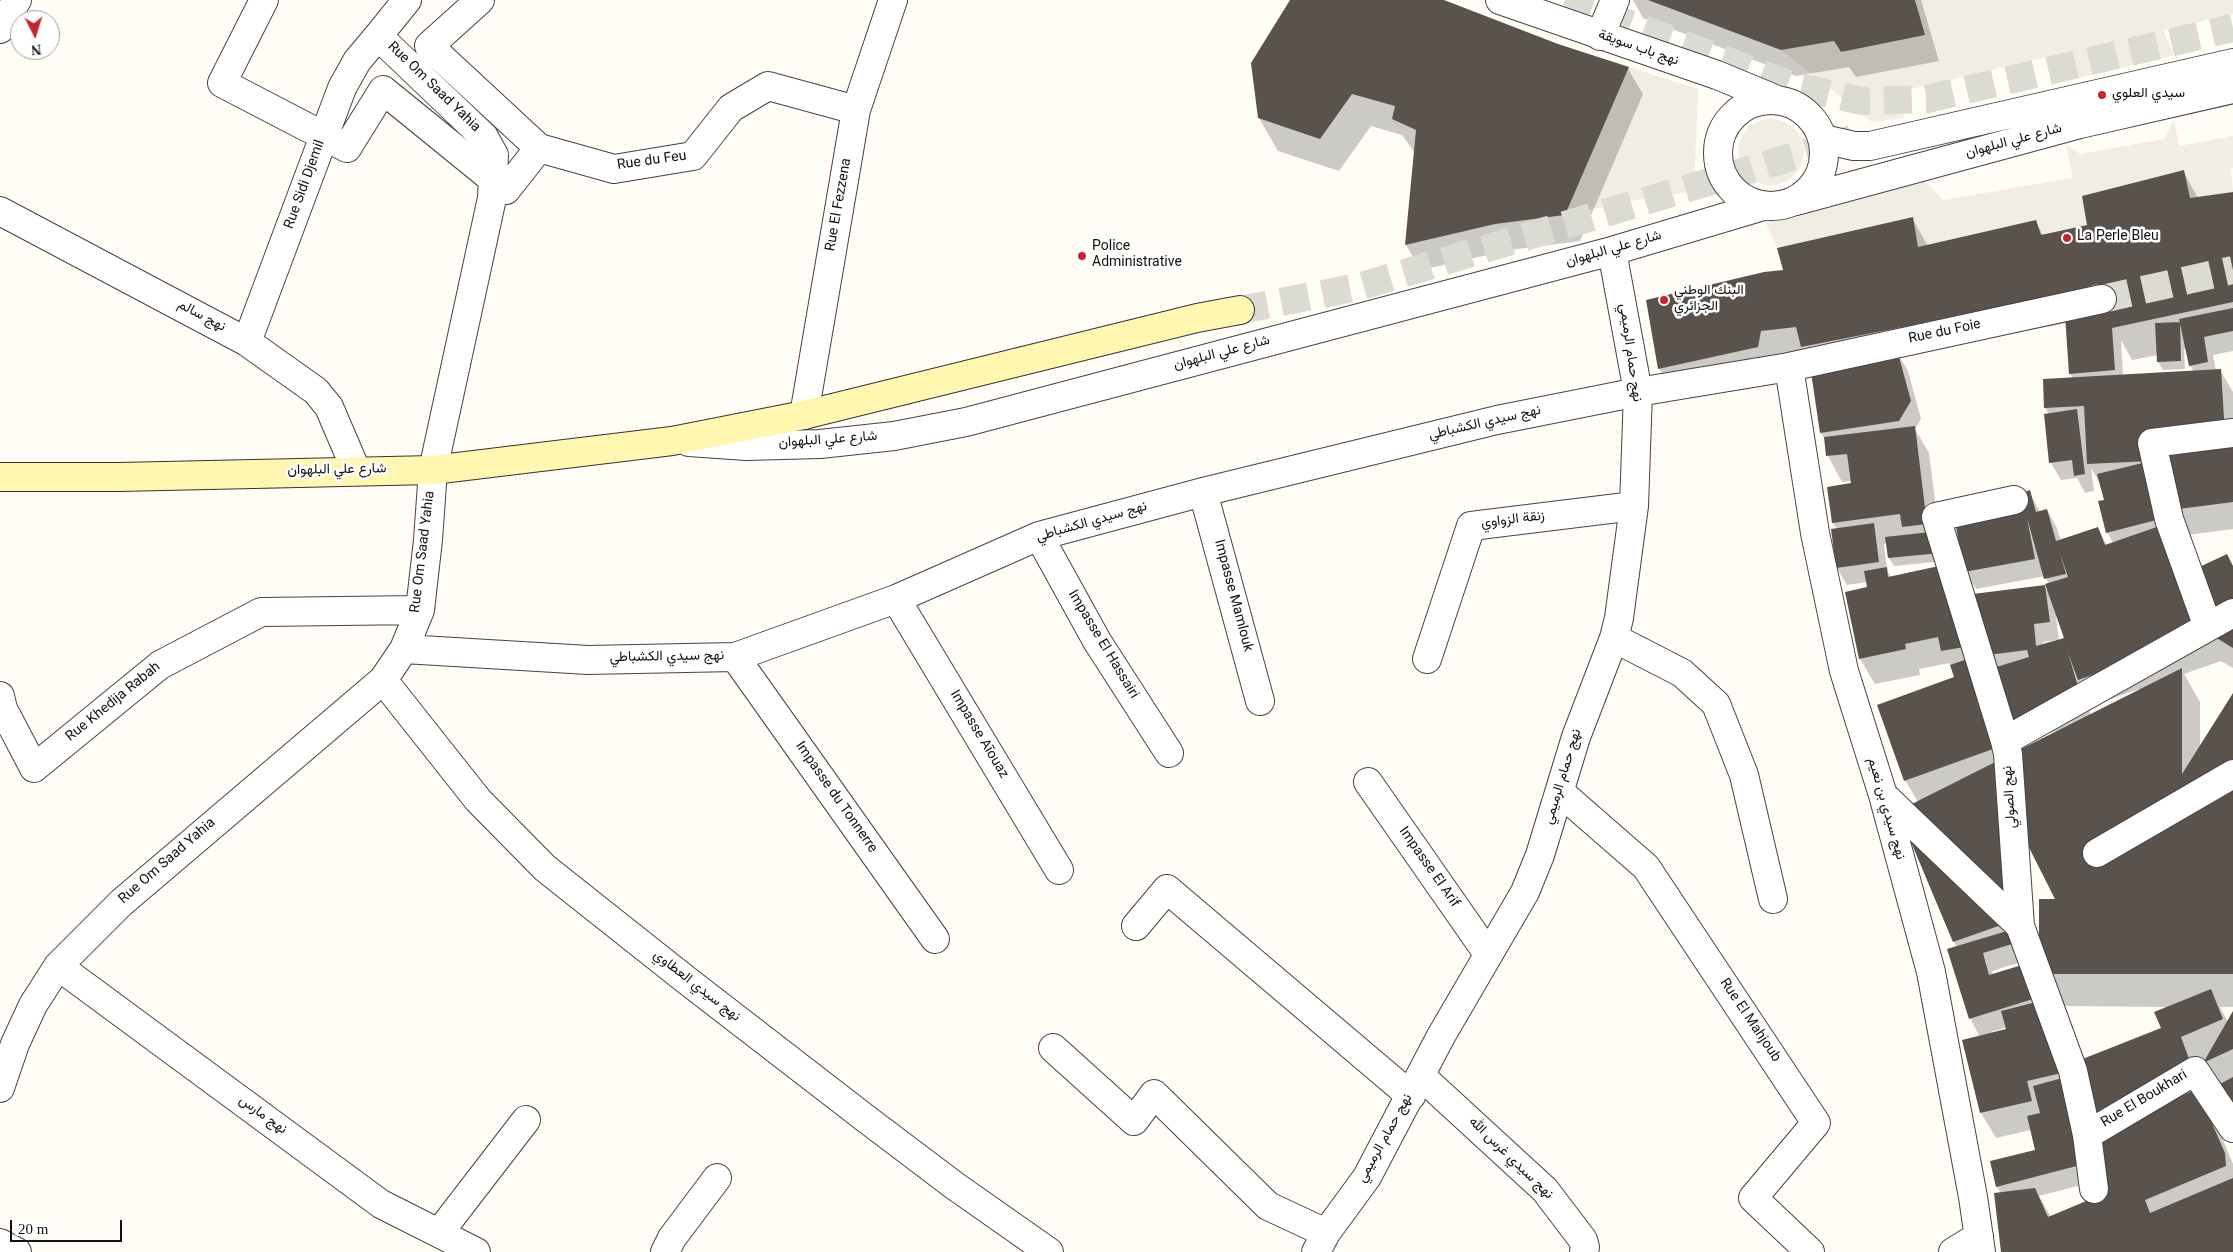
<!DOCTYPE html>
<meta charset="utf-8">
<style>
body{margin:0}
#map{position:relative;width:2233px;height:1252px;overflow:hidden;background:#fffdf5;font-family:Georgia,serif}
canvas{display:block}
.north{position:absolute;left:10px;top:10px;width:50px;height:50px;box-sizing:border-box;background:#fff;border:1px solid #a0a0a0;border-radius:50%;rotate:175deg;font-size:14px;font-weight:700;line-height:20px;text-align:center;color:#111}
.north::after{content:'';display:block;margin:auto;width:18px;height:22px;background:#c4262e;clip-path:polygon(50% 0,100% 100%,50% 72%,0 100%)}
.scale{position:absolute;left:10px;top:1220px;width:112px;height:22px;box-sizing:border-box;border:2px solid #111;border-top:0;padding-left:6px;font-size:15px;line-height:18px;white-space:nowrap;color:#111;-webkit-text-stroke:4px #fff;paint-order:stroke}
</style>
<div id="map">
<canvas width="2233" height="1252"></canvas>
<div class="north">N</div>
<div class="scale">20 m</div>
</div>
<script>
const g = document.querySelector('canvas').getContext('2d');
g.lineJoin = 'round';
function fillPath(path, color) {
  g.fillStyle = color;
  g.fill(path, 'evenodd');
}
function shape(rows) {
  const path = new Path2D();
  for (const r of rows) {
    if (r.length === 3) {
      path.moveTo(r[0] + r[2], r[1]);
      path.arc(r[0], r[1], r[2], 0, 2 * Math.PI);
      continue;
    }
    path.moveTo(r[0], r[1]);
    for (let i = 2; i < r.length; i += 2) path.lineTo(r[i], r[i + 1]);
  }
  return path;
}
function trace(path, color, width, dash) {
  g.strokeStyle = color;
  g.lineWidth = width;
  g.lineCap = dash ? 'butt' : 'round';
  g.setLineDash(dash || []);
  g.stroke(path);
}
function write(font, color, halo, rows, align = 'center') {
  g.font = font + ' Georgia,Vazirmatn,serif';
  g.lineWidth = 5;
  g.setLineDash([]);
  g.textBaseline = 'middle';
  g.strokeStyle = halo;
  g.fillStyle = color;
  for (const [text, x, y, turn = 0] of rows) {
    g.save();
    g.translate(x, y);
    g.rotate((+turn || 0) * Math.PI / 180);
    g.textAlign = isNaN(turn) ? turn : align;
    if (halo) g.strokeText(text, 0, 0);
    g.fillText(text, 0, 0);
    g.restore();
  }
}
fillPath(shape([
 [1915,0,2233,0,2233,14,2163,30,2174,55,2067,81,2051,56,1898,92,1904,118,1872,122,1781,50,1834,41,1841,52,1925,35],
 [1629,67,1698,89,1694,191,1630,201,1565,215],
 [1771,152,33],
 [2174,120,2179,146,2233,136,2233,168,2231,169,2233,192,2190,198,2183,170,2082,196,2087,225,2041,235,2036,221,1918,247,1913,217,1777,248,1763,216,1925,181,1943,200,2073,178,2066,144,2080,154,2164,139]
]), '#f1ede2');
fillPath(shape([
 [1292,0,1441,0,1558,45,1628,69,1643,94,1580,241,1510,250,1421,270,1406,245,1415,153,1402,135,1371,126,1339,171,1278,151,1259,118],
 [1633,0,1921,0,1939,61,1856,77,1849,67,1796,76,1643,18],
 [2183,171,2198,198,2233,193,2233,351,2213,355,2216,371,2220,370,2233,392,2233,529,2187,535,2193,571,2233,567,2233,668,2221,661,2184,674,2200,702,2200,747,2233,695,2233,1007,2220,1007,2228,1022,2233,1013,2233,1114,2204,1063,2208,1057,2195,1062,2216,1123,2233,1164,2233,1252,2002,1252,2001,1193,1997,1187,1991,1162,2037,1151,2031,1130,1996,1138,1981,1113,1963,1041,1980,1037,1970,1018,1957,948,1954,942,1918,802,1905,780,1956,678,1953,669,1949,663,1919,669,1920,675,1875,684,1860,659,1869,588,1867,582,1847,585,1837,568,1837,529,1833,523,1852,484,1852,481,1842,482,1828,456,1826,441,1821,433,1812,373,1674,394,1659,368,1784,271,1912,218,1928,246,2036,222,2043,235,2089,226],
 [2067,323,2070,373,2073,379,2044,380,2045,408,2049,414,2045,415,2051,463,2061,480,2077,478,2085,493,2094,491,2091,468,2101,485,2105,501,2107,532,2113,543,2107,545,2098,528,2061,541,2057,528,2047,510,2040,512,2029,492,1966,572,1976,589,2045,576,2049,584,2048,591,2044,586,1978,644,1891,577,1887,570,1884,544,1887,543,1889,558,1894,566,1945,561,1939,533,1929,453,1915,429,1921,419,1908,371,1899,356],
 [2121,340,2132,360,2158,355,2158,362,2163,370,2185,369,2184,349,2187,348,2190,365,2194,372,2123,376],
 [2056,616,2057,616,2067,644,2059,641],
 [2057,640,2057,641,2043,645,2043,642],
 [2081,685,2094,705,2139,689,2140,691,2091,715],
 [2056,731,2057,733,2015,753,2022,741],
 [2023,833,2057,900,2040,973,2059,1006,2170,1007,2105,1194,2051,1217,2039,1196,2097,1181,2022,966,1993,975,1992,971,2021,962],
 [2007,1027,2007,1030,1992,1034,1991,1032]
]), '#0003');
fillPath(shape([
 [1290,0,1444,0,1558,44,1629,67,1565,215,1495,224,1405,245,1416,130,1392,119,1395,106,1352,94,1320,139,1258,118,1251,63],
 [1648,0,1915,0,1925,35,1841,52,1834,41,1781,50],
 [2184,170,2190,198,2233,192,2233,302,2112,328,2115,370,2069,374,2065,315,2107,312,2097,284,2060,296,1801,347,1796,327,1761,331,1758,347,1658,369,1646,300,1764,272,1783,270,1777,248,1913,217,1918,247,2036,220,2041,235,2087,225,2082,196],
 [2233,308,2233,331,2204,337,2208,362,2189,366,2179,319],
 [2180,322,2181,361,2157,362,2155,323],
 [1898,353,1911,401,1899,421,1820,433,1811,372],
 [2221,369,2225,435,2151,439,2168,517,2106,533,2098,501,2104,500,2097,474,2151,461,2087,464,2084,406,2044,408,2043,379],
 [2077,409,2085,474,2074,476,2072,460,2049,463,2044,414],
 [1915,426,1927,524,1902,527,1900,514,1832,523,1827,487,1851,483,1847,454,1826,456,1824,437],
 [2233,440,2233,502,2171,510,2164,449],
 [2030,490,2036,512,2047,509,2056,541,2098,527,2105,545,2171,522,2207,625,2233,612,2233,648,2210,634,2078,680,2068,653,2083,703,2011,724,1993,668,2029,657,2027,650,1980,656,1973,594,2045,585,2050,622,2034,624,2036,646,2064,638,2045,584,2068,577,2060,553,2066,574,2044,579,2027,518,2035,559,1964,572,1955,521],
 [1874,523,1879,562,1836,568,1831,529],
 [1940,531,1941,553,1888,558,1885,537],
 [2227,554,2233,566,2233,600,2211,610,2193,570],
 [1953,563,1970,646,1941,651,1938,637,1905,644,1906,649,1859,659,1845,592,1867,587,1864,571,1887,567,1888,577],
 [1976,656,2007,744,1904,781,1877,705,1954,677,1950,665],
 [2182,668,2182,774,2233,693,2233,974,2039,974,2039,899,2055,899,2005,800,2004,924,1953,942,1898,811],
 [2007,931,2012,944,1983,953,1989,975,2022,965,2033,999,1969,1019,1947,949],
 [2211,989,2223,1019,2181,1037,2192,1067,2092,1117,2080,1060,2161,1028,2154,1012],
 [2044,1000,2062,1073,2027,1081,2032,1101,1980,1113,1962,1040,2006,1029,2001,1011],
 [2233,1011,2233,1049,2203,1063],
 [2066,1077,2088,1163,1996,1187,1990,1161,2035,1150,2027,1116,2040,1113,2033,1086],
 [2233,1077,2233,1116,2216,1086],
 [2197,1089,2225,1153,2226,1166,2145,1200,2150,1213,2233,1178,2233,1252,2001,1252,1994,1193,2035,1188,2048,1217,2103,1194,2092,1137]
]), '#5a524d');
trace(shape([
 [2102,299,2233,270]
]), '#dbdad3', 28, [28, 14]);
trace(shape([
 [1565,0,1791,85,1862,101,1927,99,2233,28],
 [1240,310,1358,287,1852,139]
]), '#dbdad3', 28, [28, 14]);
const street = shape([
 [264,0,222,83,347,148,383,90,506,190,539,148,429,46,480,0],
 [1500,0,1717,75,1775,99],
 [0,29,17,0],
 [1600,36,1615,0],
 [1771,153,53],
 [1823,139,1854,146,1870,146,2233,63],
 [539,148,614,169,693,156,731,108,768,86,856,110],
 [1796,201,2080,124,2233,89],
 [0,211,247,342,316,391,329,407,356,470],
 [247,342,342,88,357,61,378,36],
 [1789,367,1815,533,1844,671,1883,795,1931,972,1973,1197,1981,1252],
 [804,415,856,110,893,0],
 [689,442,746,446,820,444,894,436,966,422,1612,251,1763,206],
 [1203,492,1260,701],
 [1039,536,1097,641,1169,753],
 [896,599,1059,870],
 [2208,627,2169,519,2152,443,2233,433],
 [1614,638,1682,673,1716,704,1744,775,1773,899],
 [404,649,588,660,735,657,896,599,1039,536,1203,492,1497,420,1638,392,1789,367,2102,299],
 [735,657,935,939],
 [1427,659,1471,526,1634,506],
 [383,680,478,800,545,868,685,979,865,1118,955,1186,1049,1252],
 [0,696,3,709,34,768,160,665,261,612,420,610],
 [2005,741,1936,517,2014,500],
 [1368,782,1488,954],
 [1560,792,1646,867,1816,1123,1753,1198,1810,1252],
 [1883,795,2020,926,2008,754,2005,741,2233,613],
 [2097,853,2233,774],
 [1136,926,1167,889,1411,1096],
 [2020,926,2073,1071,2087,1135,2094,1189],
 [58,966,381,1204,476,1252],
 [1053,1048,1134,1121,1154,1094,1268,1206,1326,1233],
 [1421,1076,1545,1190,1583,1240,1585,1247,1584,1252],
 [0,1088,15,1044,33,1005,58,966,121,903,383,680,404,649,420,610,428,540,433,470,492,198,494,155,484,137,378,36,407,0],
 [2087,1135,2195,1071,2233,1128],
 [439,1233,526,1120],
 [0,1243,17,1252],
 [665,1252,672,1238,717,1178],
 [1316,1252,1326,1233,1367,1177,1441,1036,1525,892,1540,855,1576,737,1614,638,1619,618,1634,506,1638,392,1612,251],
 [1953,1252,1979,1236]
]);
const secondary = shape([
 [0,477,119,477,433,470,672,441,804,415,1197,318,1240,310]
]);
trace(street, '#444', 30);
trace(secondary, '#333', 30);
trace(street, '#fff', 28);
trace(secondary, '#fff6b0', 28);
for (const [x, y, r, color] of [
 [2102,95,5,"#c4262e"],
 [2067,238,5,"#c4262e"],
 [1082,256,5,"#c4262e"],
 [1664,300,5,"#c4262e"]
]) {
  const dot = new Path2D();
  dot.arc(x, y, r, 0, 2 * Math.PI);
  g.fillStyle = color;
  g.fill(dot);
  trace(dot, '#fff', 2);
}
write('14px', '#111', '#fff', [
 ["نهج باب سويقة",1638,49,19],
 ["Rue Om Saad Yahia",433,88,44],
 ["شارع علي البلهوان",2014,142,-15],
 ["Rue du Feu",652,162,-8],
 ["Rue Sidi Djemil",306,185,-70],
 ["Rue El Fezzena",840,205,-80],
 ["شارع علي البلهوان",1614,250,-16],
 ["نهج سالم",201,317,28],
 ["Rue du Foie",1945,333,-12],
 ["نهج حمام الرميمي",1629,353,82],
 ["شارع علي البلهوان",1222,354,-15],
 ["نهج سيدي الكشباطي",1485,424,-13],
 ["شارع علي البلهوان",828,441,-4],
 ["شارع علي البلهوان",337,471,-1],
 ["زنقة الزواوي",1513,521,-7],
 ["نهج سيدي الكشباطي",1092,523,-16],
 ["Rue Om Saad Yahia",424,552,-83],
 ["Impasse Mamlouk",1232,596,75],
 ["Impasse El Hassairi",1102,645,59],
 ["نهج سيدي الكشباطي",667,658,-1],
 ["Rue Khedija Rabah",114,703,-39],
 ["Impasse Aĩouaz",978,735,59],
 ["نهج حمام الرميمي",1564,777,-73],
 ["نهج الصولي",2011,797,-94],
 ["Impasse du Tonnerre",835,798,55],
 ["نهج سيدي بن نعيم",1885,809,74],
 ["Rue Om Saad Yahia",168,862,-41],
 ["Impasse El Arif",1428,868,55],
 ["نهج سيدي العطاوي",696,987,38],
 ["Rue El Mahjoub",1749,1021,56],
 ["Rue El Boukhari",2145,1100,-31],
 ["نهج مارس",262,1116,36],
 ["نهج حمام الرميمي",1386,1139,-61],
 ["نهج سيدي غرس الله",1510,1159,44]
]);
write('14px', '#111', '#fff', [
 ["سيدي العلوي",2112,95],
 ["La Perle Bleu",2077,238],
 ["Police",1092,248],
 ["Administrative",1092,264],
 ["البنك الوطني",1674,292],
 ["الجزائري",1674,308]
], 'left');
</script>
